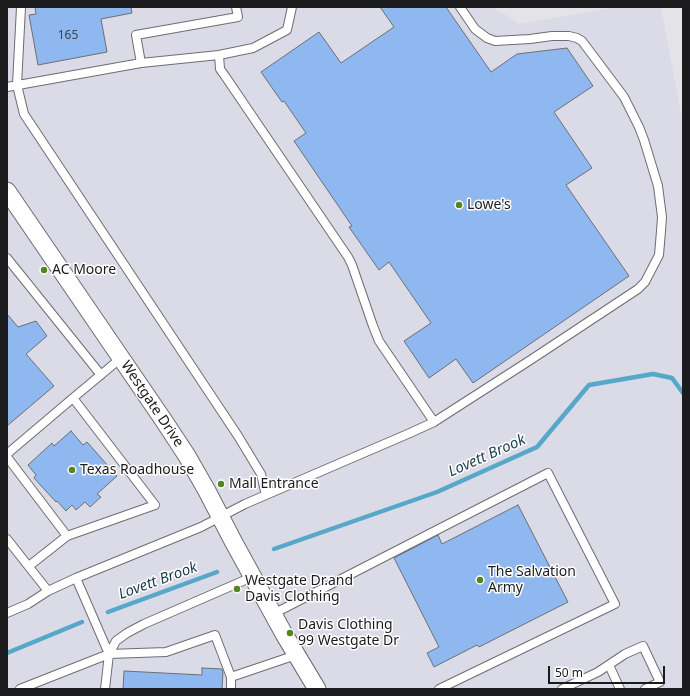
<!DOCTYPE html>
<style>
body{margin:0}
#map{position:relative;width:690px;height:696px;overflow:hidden;background:#e3e3e8;font-family:"Noto Sans",sans-serif}
canvas{display:block}
.frame{position:absolute;inset:0;border:8px solid #1b1b1d;pointer-events:none}
.scale{position:absolute;left:548px;top:666px;width:117px;height:18px;box-sizing:border-box;border:2px solid #1b1b1d;border-top:0;padding-left:5px;font-size:12px;line-height:14px;white-space:nowrap;color:#1b1b1d;-webkit-text-stroke:3px #fff;paint-order:stroke}
</style>
<div id="map">
<canvas width="690" height="696"></canvas>
<div class="frame"></div>
<div class="scale">50 m</div>
</div>
<script>
const g = document.querySelector('canvas').getContext('2d');
g.lineJoin = 'round';
function fillPath(path, color) {
  g.fillStyle = color;
  g.fill(path, 'evenodd');
}
function shape(rows) {
  const path = new Path2D();
  for (const r of rows) {
    path.moveTo(r[0], r[1]);
    for (let i = 2; i < r.length; i += 2) path.lineTo(r[i], r[i + 1]);
  }
  return path;
}
function trace(path, color, width, dash) {
  g.strokeStyle = color;
  g.lineWidth = width;
  g.lineCap = dash ? 'butt' : 'round';
  g.setLineDash(dash || []);
  g.stroke(path);
}
function write(font, color, halo, rows, align = 'center') {
  g.font = font + ' "Noto Sans",sans-serif';
  g.lineWidth = 3;
  g.setLineDash([]);
  g.textBaseline = 'middle';
  g.strokeStyle = halo;
  g.fillStyle = color;
  for (const [text, x, y, turn = 0] of rows) {
    g.save();
    g.translate(x, y);
    g.rotate((+turn || 0) * Math.PI / 180);
    g.textAlign = isNaN(turn) ? turn : align;
    if (halo) g.strokeText(text, 0, 0);
    g.fillText(text, 0, 0);
    g.restore();
  }
}
fillPath(shape([
 [7,7,493,7,520,24,616,7,661,7,683,125,683,689,7,689]
]), '#dbdae7');
trace(shape([
 [274,549,437,492,537,447,589,385,653,374,672,378,683,393],
 [108,612,217,572],
 [7,653,82,622]
]), '#56a8c8', 4.5);
const building = shape([
 [35,7,131,7,132,13,101,19,107,52,38,65,29,15,36,14,35,7],
 [380,7,446,7,491,72,517,54,567,48,593,86,554,112,592,168,566,185,629,276,473,383,456,359,429,378,404,341,431,323,389,262,379,270,349,227,352,226,294,141,306,133,284,101,282,102,261,72,319,32,341,63,394,27,380,7],
 [7,314,18,327,36,321,47,336,26,354,54,386,7,426,7,314],
 [71,431,83,445,87,442,117,476,97,494,101,497,90,507,85,502,76,510,72,505,66,511,57,501,56,502,34,478,36,475,28,465,52,443,54,446,71,431],
 [518,505,568,602,479,647,477,645,434,667,427,653,439,647,394,558,438,535,442,544,518,505],
 [202,668,222,669,223,672,222,689,123,689,124,671,202,675,202,668]
]);
fillPath(building, '#8fb7f0');
trace(building, '#6d7074', 1);
const lane = shape([
 [21,7,17,85,24,114,238,436,261,474,266,495],
 [219,55,253,48,287,30,292,7],
 [141,63,136,35,238,17,236,7],
 [7,87,141,63,219,55,220,69,225,76,348,257,352,265,373,326,379,341,434,422,410,433,245,504,201,527,76,578,48,591,28,604,7,613],
 [7,258,101,375],
 [73,398,121,358],
 [434,422,532,359,638,289,645,282,659,255,661,231,662,217,658,186,644,140,639,127,624,97,582,41,577,38,569,36,552,36,530,39,495,41,487,38,475,29,460,7],
 [7,454,73,398,155,505,67,536,29,566],
 [7,457,67,536],
 [7,539,48,591],
 [273,614,548,473,615,604,439,689],
 [109,654,166,652,215,635,231,677],
 [609,665,620,689],
 [20,689,109,654,76,578],
 [105,689,109,654,116,641,127,633,144,624,252,577],
 [231,689,231,677,296,655],
 [562,689,598,672,625,654,643,646,660,682,645,689]
]);
const street = shape([
 [7,191,164,421,187,456,207,491,233,541,284,634,317,689]
]);
trace(lane, '#6d6d72', 10);
trace(street, '#6d6d72', 19);
trace(lane, '#fff', 8);
trace(street, '#fff', 17);
for (const [x, y, r, color] of [
 [459,205,4,"#52871f"],
 [44,270,4,"#52871f"],
 [72,470,4,"#52871f"],
 [221,484,4,"#52871f"],
 [480,580,4,"#52871f"],
 [237,589,4,"#52871f"],
 [290,633,4,"#52871f"]
]) {
  const dot = new Path2D();
  dot.arc(x, y, r, 0, 2 * Math.PI);
  g.fillStyle = color;
  g.fill(dot);
  trace(dot, '#fff', 1.5);
}
write('12px', '#384252', null, [
 ["165",68,36]
]);
write('14px', '#1b1b1d', '#fff', [
 ["Lowe's",467,205],
 ["AC Moore",52,270],
 ["Texas Roadhouse",80,470],
 ["Mall Entrance",229,484],
 ["The Salvation",488,572],
 ["Army",488,588],
 ["Westgate Dr.and",245,581],
 ["Davis Clothing",245,597],
 ["Davis Clothing",298,625],
 ["99 Westgate Dr",298,641]
], 'left');
write('14px', '#1b1b1d', '#fff', [
 ["Westgate Drive",152,404,56]
]);
write('italic 15px', '#193e4d', '#fff', [
 ["Lovett Brook",487,456,-24],
 ["Lovett Brook",158,581,-20]
]);
</script>
